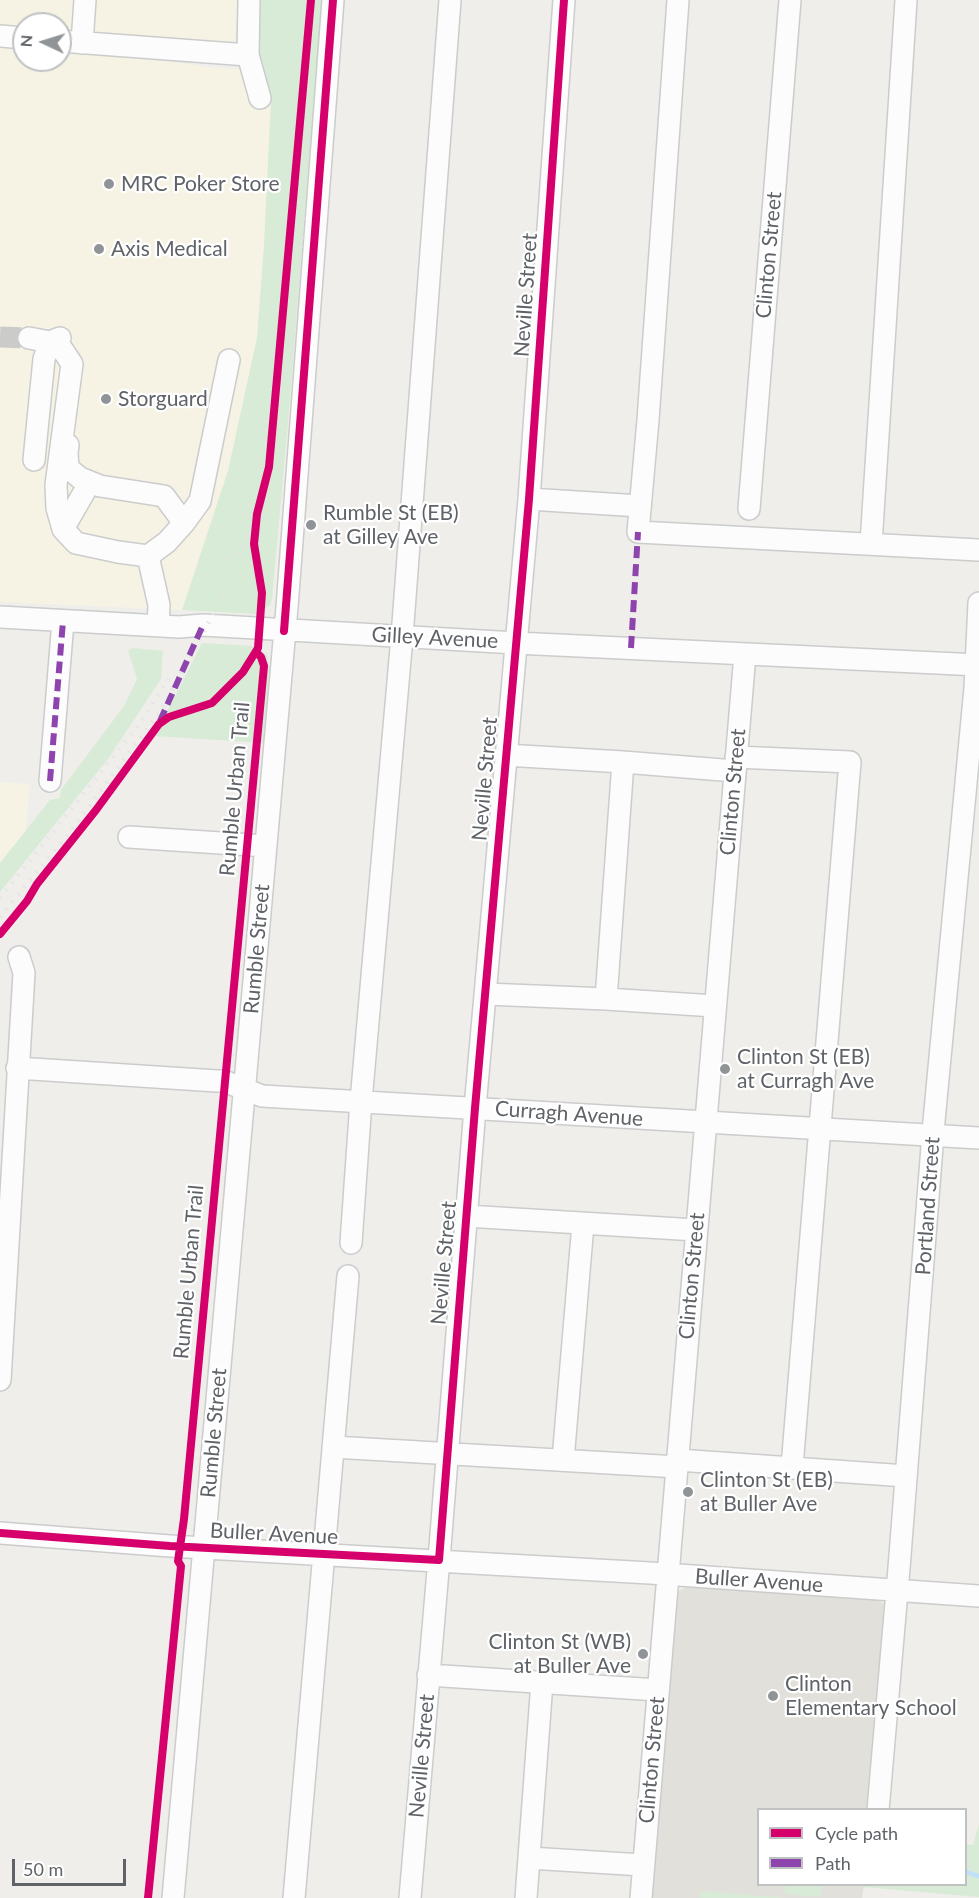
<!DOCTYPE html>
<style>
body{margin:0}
#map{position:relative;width:979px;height:1898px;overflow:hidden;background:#efeeea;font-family:Lato,sans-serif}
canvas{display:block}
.legend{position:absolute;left:757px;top:1808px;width:210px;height:78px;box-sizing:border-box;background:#fff;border:2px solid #bfc1c3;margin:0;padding:8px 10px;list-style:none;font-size:18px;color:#5f6368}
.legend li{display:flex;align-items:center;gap:12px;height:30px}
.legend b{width:30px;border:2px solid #bfc1c3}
.north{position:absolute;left:12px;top:12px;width:60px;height:60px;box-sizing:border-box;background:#fff;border:2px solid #bfc1c3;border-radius:50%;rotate:274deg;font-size:16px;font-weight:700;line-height:24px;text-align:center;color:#5f6368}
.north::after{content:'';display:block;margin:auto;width:21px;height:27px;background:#919496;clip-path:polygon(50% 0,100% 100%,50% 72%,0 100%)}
.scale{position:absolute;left:12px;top:1859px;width:114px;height:27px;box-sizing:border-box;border:3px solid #5f6368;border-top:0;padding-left:8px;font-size:18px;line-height:21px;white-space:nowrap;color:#5f6368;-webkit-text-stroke:4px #fff;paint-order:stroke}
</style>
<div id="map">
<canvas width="979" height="1898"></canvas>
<ul class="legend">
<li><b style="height:8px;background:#d6006c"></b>Cycle path</li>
<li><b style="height:8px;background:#8e44ad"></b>Path</li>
</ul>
<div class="north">N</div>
<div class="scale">50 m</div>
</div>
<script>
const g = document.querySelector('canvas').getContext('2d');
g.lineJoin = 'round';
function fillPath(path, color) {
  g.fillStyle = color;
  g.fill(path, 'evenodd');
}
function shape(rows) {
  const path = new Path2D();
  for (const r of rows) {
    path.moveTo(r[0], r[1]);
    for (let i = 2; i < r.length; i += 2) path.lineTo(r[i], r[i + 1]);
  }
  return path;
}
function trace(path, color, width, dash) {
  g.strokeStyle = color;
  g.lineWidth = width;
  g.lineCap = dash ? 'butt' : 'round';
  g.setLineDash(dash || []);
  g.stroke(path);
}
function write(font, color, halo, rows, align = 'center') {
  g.font = font + ' Lato,sans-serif';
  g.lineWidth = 4.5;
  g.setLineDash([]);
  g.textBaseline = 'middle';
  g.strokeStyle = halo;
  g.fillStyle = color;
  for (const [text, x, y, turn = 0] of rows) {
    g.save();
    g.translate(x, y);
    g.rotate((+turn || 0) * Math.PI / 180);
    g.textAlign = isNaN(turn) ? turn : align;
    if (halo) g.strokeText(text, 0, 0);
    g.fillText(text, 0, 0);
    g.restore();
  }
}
fillPath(shape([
 [0,0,238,0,235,40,234,43,60,34,60,24,24,24,24,31,0,30],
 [0,44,24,46,24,60,60,60,60,49,196,65,204,67,260,71,271,102,264,245,257,338,228,470,182,610,0,602],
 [0,782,30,784,25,832,0,863]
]), '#f7f3e4');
fillPath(shape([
 [688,1586,871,1598,883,1603,886,1608,870,1809,758,1810,758,1884,864,1885,862,1898,649,1898,677,1595,680,1590]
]), '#e2e0da');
fillPath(shape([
 [256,0,322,0,288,423,272,599,270,605,257,614,182,610,228,471,257,338,264,245,271,102,260,71,255,43],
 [202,643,252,646,258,648,267,655,269,671,263,743,155,736],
 [133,648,163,651,161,679,108,759,0,892,0,863,50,800,60,798,61,790,124,706,137,679,128,650],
 [979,1824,979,1897,863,1887,864,1884,966,1884,966,1844,973,1845],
 [786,1885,822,1885,820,1897,784,1894],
 [701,1891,713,1892,789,1898,700,1898]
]), '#d8ebd6');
trace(shape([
 [966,1872,979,1876]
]), '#bfe0f9', 4.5);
trace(shape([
 [0,337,29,338]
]), '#cbcbca', 21, [21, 10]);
const minor = shape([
 [249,0,248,55,260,98],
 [678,0,648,420,638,532,979,550],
 [0,36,24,38],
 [60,41,248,55],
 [82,43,85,0],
 [29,338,50,342,62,349,72,364,56,485,57,508,63,529,76,543,118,552,148,556,167,542,184,523,200,501,229,360],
 [68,445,67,453,68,468,80,478,100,486,164,496,184,523],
 [34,460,44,359,50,342,60,338],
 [529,499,640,506],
 [749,509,790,0],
 [63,529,90,482],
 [871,544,906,0],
 [148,556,159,605,158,626],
 [0,617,179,627,203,625,516,643,979,665],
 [505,755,623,762,735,771],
 [736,757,850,762,792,1467],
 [623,762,606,999,715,1006],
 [50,781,63,621],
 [129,837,266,846],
 [486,994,606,999],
 [17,1068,217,1081,224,1081,262,1096,979,1138],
 [466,1216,696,1230],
 [351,1243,361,1101,402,637,450,0],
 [0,1380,24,973,19,957],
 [333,1447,678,1467],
 [563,1460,583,1224],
 [678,1460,906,1476],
 [0,1533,170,1546,650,1573,979,1596],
 [428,1675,658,1690],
 [878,1810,899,1568,934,1121,975,688,979,603],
 [529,1858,643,1865],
 [173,1898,287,607,333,0],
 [294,1898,348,1276],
 [410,1898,440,1547,475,1108,529,499,564,0],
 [526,1898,542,1682],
 [641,1898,745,654]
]);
trace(minor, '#cbcccc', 24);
trace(minor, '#fdfcfc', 21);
trace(shape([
 [229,559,256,471,271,409],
 [0,898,141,722,173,672],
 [0,917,71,831,161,710,217,607,246,539,269,463,294,321,303,219,309,0]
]), '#e4e4e4', 4.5, [1.5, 8]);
trace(shape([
 [631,648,638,532],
 [160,721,203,625],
 [50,781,63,621]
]), '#8e44ad', 6, [12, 6]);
trace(shape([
 [284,631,333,0],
 [0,934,27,901,37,884,96,810,159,724,169,717,212,703,243,672,258,648,262,593,254,544,257,514,269,467,311,0],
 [0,1533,170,1546,439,1560,475,1108,529,499,564,0],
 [148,1898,181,1566,178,1561,184,1519,264,666,261,657,256,652]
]), '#d6006c', 8);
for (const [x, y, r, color] of [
 [109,184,6,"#919496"],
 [99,249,6,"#919496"],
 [106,399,6,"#919496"],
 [311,525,6,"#919496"],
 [725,1069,6,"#919496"],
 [688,1492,6,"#919496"],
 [643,1654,6,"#919496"],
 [773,1696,6,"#919496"]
]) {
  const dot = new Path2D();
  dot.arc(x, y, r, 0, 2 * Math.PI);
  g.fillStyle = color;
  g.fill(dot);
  trace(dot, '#fff', 2);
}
write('21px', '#5f6368', '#fff', [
 ["MRC Poker Store",121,184],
 ["Axis Medical",111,249],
 ["Storguard",118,399],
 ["Rumble St (EB)",323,513],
 ["at Gilley Ave",323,537],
 ["Clinton St (EB)",737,1057],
 ["at Curragh Ave",737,1081],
 ["Clinton St (EB)",700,1480],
 ["at Buller Ave",700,1504],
 ["Clinton St (WB)",631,1642,"right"],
 ["at Buller Ave",631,1666,"right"],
 ["Clinton",785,1684],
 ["Elementary School",785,1708]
], 'left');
write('21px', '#5f6368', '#fff', [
 ["Clinton Street",769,255,-85],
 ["Neville Street",526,295,-86],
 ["Gilley Avenue",435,638,3],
 ["Neville Street",485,779,-85],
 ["Rumble Urban Trail",235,789,-85],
 ["Clinton Street",733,792,-85],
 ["Rumble Street",257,949,-85],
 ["Curragh Avenue",569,1114,4],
 ["Portland Street",928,1206,-86],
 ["Neville Street",444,1263,-85],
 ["Rumble Urban Trail",189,1272,-85],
 ["Clinton Street",692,1276,-85],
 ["Rumble Street",214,1433,-85],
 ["Buller Avenue",274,1534,3],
 ["Buller Avenue",759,1581,4],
 ["Neville Street",422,1756,-85],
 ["Clinton Street",652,1760,-85]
]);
</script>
